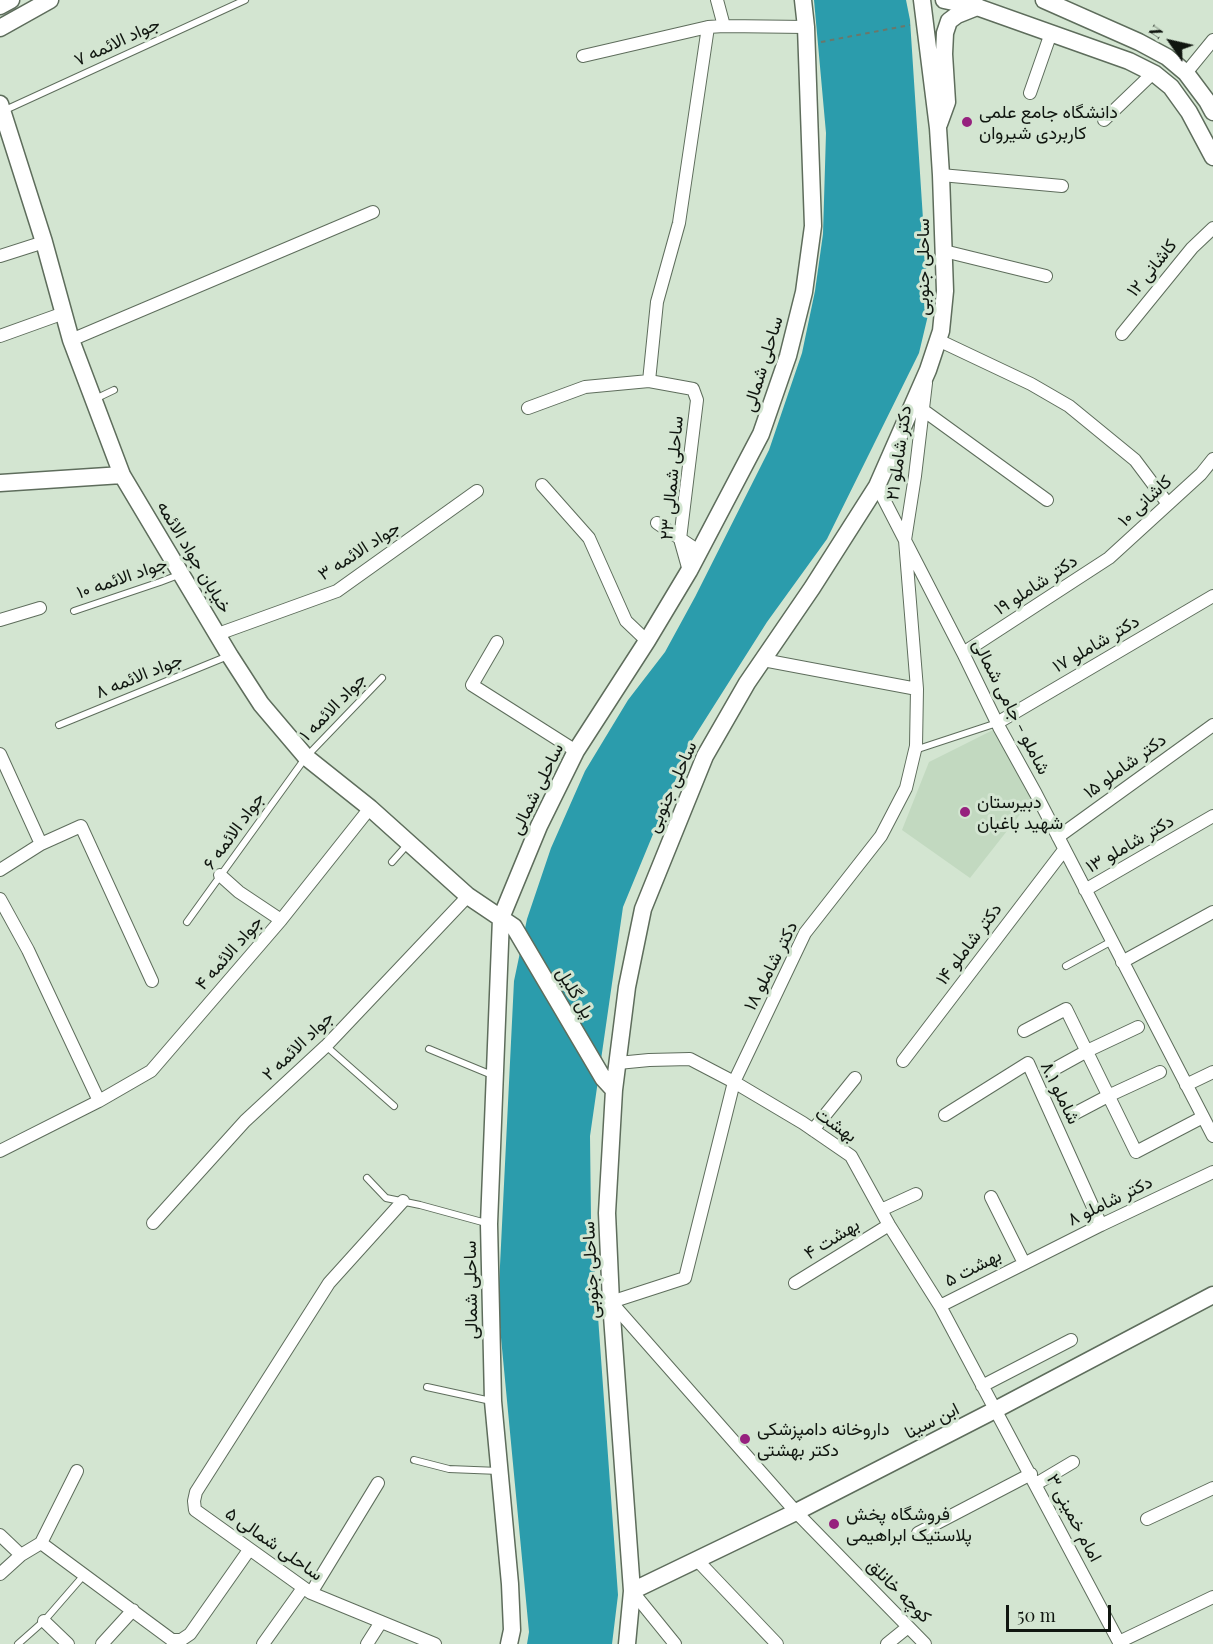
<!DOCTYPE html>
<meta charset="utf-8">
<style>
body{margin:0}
#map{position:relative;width:1213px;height:1644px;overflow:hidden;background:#d3e5d1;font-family:"Playfair Display",serif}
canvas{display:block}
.north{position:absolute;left:1141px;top:12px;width:60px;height:60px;-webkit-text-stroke:4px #d3e5d1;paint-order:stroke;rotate:304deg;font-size:16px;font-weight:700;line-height:24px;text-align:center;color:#101610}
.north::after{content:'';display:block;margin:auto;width:21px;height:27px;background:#101610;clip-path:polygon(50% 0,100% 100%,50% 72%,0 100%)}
.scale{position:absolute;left:1006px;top:1605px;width:105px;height:27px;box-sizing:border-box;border:3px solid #101610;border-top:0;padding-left:8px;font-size:18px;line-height:21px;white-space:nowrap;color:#101610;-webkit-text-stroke:4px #d3e5d1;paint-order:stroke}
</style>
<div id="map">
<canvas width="1213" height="1644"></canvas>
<div class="north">N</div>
<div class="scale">50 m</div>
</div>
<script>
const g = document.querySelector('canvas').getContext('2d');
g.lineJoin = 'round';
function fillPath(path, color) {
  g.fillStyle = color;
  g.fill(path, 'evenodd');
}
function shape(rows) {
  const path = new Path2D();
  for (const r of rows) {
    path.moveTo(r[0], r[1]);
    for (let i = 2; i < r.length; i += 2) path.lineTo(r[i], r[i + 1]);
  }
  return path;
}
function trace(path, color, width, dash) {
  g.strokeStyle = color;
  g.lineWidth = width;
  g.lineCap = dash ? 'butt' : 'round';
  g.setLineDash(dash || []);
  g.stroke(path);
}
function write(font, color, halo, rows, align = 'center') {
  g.font = font + ' "Playfair Display",Vazirmatn,serif';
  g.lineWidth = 6;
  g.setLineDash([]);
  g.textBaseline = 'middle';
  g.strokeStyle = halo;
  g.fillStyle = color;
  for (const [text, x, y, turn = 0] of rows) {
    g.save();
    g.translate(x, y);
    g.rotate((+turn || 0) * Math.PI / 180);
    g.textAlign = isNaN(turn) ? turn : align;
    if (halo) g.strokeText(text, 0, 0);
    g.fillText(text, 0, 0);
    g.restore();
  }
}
fillPath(shape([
 [999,727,1036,794,970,878,902,830,929,762]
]), '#c2d9c0');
fillPath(shape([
 [814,0,906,0,910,20,929,311,919,353,827,539,767,622,691,742,623,907,590,1136,591,1219,618,1595,612,1644,527,1644,529,1632,498,1306,514,981,527,919,551,848,585,771,628,700,665,652,695,597,769,450,802,353,815,291,823,234,826,133]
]), '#2b9cac');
const lane = shape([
 [3,111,245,0],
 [95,399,114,390],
 [74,611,160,582,181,574],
 [59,725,228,656],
 [915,750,997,723],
 [392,862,408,844],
 [187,922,306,757,382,678],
 [1066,966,1112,941],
 [326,1046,394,1106],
 [429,1049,492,1075],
 [367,1178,386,1198,420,1205,486,1223],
 [427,1387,491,1401],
 [414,1460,449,1469,499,1471],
 [18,1644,44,1621,84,1575]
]);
const street = shape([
 [717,0,724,26],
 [583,56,708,27,724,26,806,27],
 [1186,73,1213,40],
 [1030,93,1051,33],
 [1104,120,1153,73],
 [941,175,1062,186],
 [944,251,1046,276],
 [0,256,44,242],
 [1122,334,1192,248,1213,228],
 [0,336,64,313],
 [71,340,373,212],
 [938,340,1031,384,1069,406,1135,460,1168,504],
 [649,381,657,302,679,223,708,27],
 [528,408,585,387,649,381,693,389,697,400,680,539,689,571],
 [923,410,1047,500],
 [542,485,589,538,626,621,647,641],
 [877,486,963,653,999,727,1036,794,1213,1136],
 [657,523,700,552],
 [0,620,40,608],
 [218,634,337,591,477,491],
 [497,642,472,685,576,751],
 [963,653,1109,558,1201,474,1213,459],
 [763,660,917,689],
 [997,723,1213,596],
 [0,754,41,844],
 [1058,837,1213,725],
 [0,870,41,844,81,826,152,981],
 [220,875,239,892,281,920],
 [1085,890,1213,816],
 [0,899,28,950,99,1101],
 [1122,962,1213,912],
 [1024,1031,1066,1009,1136,1152,1203,1117],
 [903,1061,1064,850],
 [618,1063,649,1060,690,1059,734,1082,803,1123,851,1156,889,1225,940,1306,1120,1644],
 [1049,1072,1087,1051,1138,1027],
 [1186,1085,1213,1072],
 [945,1115,1028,1063,1101,1225],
 [1070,1116,1108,1096,1160,1072],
 [813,1130,855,1078],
 [0,1151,99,1101,151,1071,281,920,370,808],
 [991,1197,1024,1263],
 [403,1201,329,1283,196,1492,194,1501,195,1510,311,1593,435,1644],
 [881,1210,916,1194],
 [153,1223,245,1121,326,1046,468,896],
 [795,1283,889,1225],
 [940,1306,1101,1225,1213,1172],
 [982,1386,1071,1340],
 [1036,1484,1073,1462],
 [1147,1519,1213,1488],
 [918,1533,1031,1474],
 [0,1535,21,1555],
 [41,1543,172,1640,181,1640,190,1634,249,1550],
 [697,1560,777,1644],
 [0,1574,21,1555,41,1543,77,1471],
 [632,1591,675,1644],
 [311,1593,378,1483],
 [44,1621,68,1644],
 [1119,1642,1213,1597],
 [102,1644,133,1610],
 [263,1644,303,1588],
 [367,1644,381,1622],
 [887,1644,908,1627],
 [925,1644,796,1512,611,1302,685,1278,734,1082,805,933,881,836,906,788,916,746,917,689,905,540,915,476,926,383]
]);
const secondary = shape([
 [944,0,977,7,1129,61,1155,74,1171,87,1189,112,1213,157],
 [1044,0,1139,42,1167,57,1186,73,1207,101,1213,112],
 [0,6,11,0],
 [0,28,50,0],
 [0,104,44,242,71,340,122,475,230,656,261,704,306,757,370,808,468,896,514,927,603,1078,614,1090],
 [939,124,947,102,944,54,945,33,949,21,957,15,977,7,976,5],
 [0,483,122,475],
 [632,1591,796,1512,995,1410,1213,1295],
 [509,1644,512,1630,510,1584,493,1401,489,1224,501,918,539,826,576,751,647,641,689,571,761,434,788,356,804,292,813,226,806,27,803,0],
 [627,1644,632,1591,611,1302,607,1213,614,1090,627,987,643,909,705,756,747,683,812,588,877,486,928,370,941,331,945,291,941,175,938,128,922,0]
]);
trace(lane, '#5e6d5c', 8);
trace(street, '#5e6d5c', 14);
trace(secondary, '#5e6d5c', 19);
trace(shape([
 [821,42,910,25]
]), '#6b776a', 2, [4.5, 4.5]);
trace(lane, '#fff', 6);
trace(street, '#fff', 12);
trace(secondary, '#fff', 16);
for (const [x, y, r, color] of [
 [967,122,6,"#96217e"],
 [965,812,6,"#96217e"],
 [745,1439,6,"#96217e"],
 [834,1524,6,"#96217e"]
]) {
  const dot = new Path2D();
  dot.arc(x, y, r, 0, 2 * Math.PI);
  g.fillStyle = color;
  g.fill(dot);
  trace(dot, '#d3e5d1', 2);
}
write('18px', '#101610', '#d3e5d1', [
 ["جواد الائمه ۷",117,42,-25],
 ["ساحلی جنوبی",923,267,-90],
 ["کاشانی ۱۲",1152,268,-51],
 ["ساحلی شمالی",763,364,-73],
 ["دکتر شاملو ۲۱",899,453,-82],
 ["ساحلی شمالی ۲۳",672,478,-85],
 ["کاشانی ۱۰",1145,501,-43],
 ["جواد الائمه ۳",359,551,-33],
 ["خیابان جواد الائمه",194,557,59],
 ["جواد الائمه ۱۰",122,578,-19],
 ["دکتر شاملو ۱۹",1036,585,-33],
 ["دکتر شاملو ۱۷",1096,644,-30],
 ["جواد الائمه ۸",139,676,-22],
 ["جواد الائمه ۱",333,707,-46],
 ["شاملو - جامی شمالی",1011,707,63],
 ["دکتر شاملو ۱۵",1125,766,-36],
 ["ساحلی جنوبی",672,787,-66],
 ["ساحلی شمالی",537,789,-64],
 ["جواد الائمه ۶",234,831,-54],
 ["دکتر شاملو ۱۳",1130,844,-30],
 ["دکتر شاملو ۱۴",969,944,-53],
 ["جواد الائمه ۴",229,953,-49],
 ["دکتر شاملو ۱۸",771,966,-63],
 ["پل گلیل",575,993,59],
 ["جواد الائمه ۲",298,1046,-44],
 ["شاملو ۸.۱",1060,1093,64],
 ["بهشت",836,1125,35],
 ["دکتر شاملو ۸",1110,1201,-26],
 ["بهشت ۴",832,1239,-32],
 ["بهشت ۵",973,1268,-27],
 ["ساحلی جنوبی",591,1270,-93],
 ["ساحلی شمالی",471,1290,-91],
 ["ابن سینا",932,1421,-27],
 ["امام خمینی ۳",1074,1518,62],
 ["ساحلی شمالی ۵",274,1544,35],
 ["کوچه خانلق",899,1591,45]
]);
write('18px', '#101610', '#d3e5d1', [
 ["دانشگاه جامع علمی",979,112],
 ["کاربردی شیروان",979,133],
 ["دبیرستان",977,802],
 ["شهید باغبان",977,823],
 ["داروخانه دامپزشکی",757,1429],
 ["دکتر بهشتی",757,1450],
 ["فروشگاه پخش",846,1514],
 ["پلاستیک ابراهیمی",846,1535]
], 'left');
</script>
